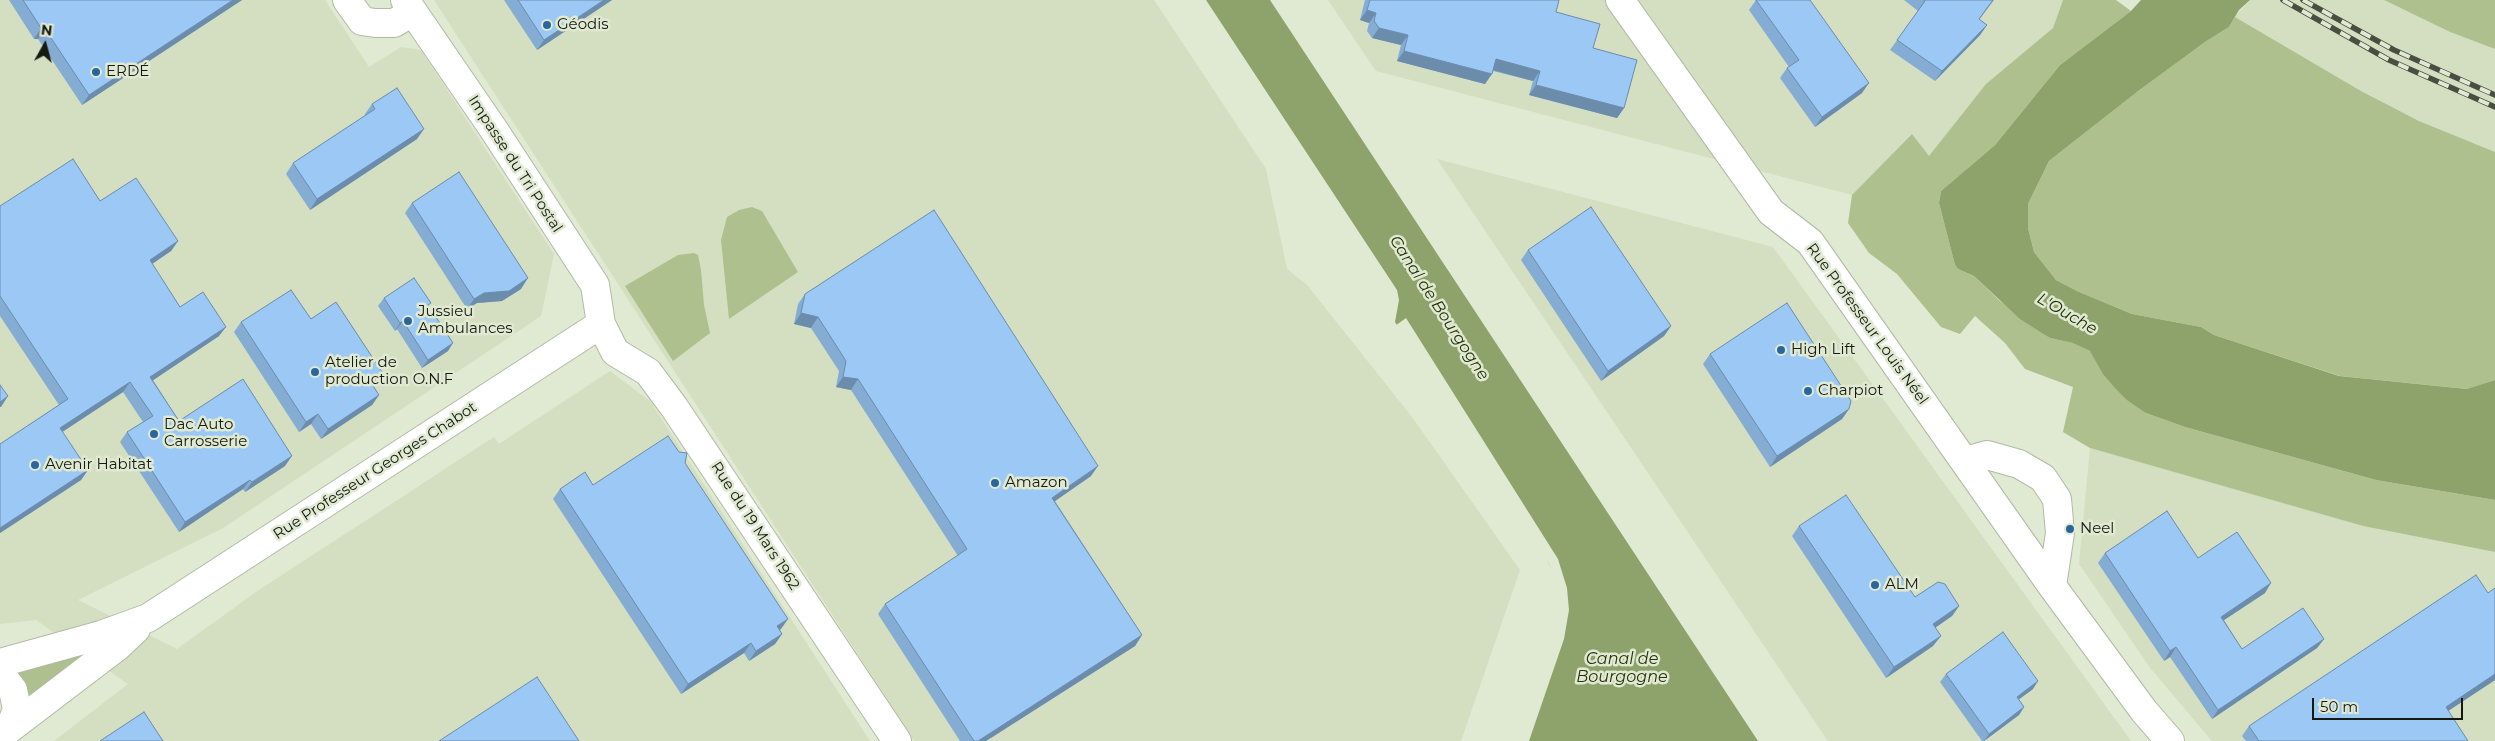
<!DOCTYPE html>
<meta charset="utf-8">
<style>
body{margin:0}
#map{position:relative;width:2495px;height:741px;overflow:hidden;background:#e0e9d2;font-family:Montserrat,sans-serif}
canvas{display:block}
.north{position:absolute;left:20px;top:20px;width:50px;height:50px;-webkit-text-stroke:4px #e0e9d2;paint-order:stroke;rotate:7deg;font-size:14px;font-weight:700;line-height:20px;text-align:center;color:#151910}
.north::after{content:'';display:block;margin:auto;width:18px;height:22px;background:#151910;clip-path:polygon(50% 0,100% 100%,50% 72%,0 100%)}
.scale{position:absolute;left:2312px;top:698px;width:151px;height:22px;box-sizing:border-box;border:2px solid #151910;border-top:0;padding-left:6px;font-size:15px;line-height:18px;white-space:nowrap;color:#151910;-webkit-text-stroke:4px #e0e9d2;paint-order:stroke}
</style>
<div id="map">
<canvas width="2495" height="741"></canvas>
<div class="north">N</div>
<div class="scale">50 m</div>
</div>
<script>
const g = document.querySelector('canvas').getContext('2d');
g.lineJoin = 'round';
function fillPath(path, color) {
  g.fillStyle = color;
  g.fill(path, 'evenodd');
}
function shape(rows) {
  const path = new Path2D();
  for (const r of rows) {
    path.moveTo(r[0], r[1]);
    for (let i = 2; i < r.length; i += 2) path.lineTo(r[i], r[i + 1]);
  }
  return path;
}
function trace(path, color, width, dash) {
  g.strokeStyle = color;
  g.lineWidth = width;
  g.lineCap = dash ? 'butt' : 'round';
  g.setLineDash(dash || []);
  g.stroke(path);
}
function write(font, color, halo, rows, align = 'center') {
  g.font = font + ' Montserrat,sans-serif';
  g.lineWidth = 5;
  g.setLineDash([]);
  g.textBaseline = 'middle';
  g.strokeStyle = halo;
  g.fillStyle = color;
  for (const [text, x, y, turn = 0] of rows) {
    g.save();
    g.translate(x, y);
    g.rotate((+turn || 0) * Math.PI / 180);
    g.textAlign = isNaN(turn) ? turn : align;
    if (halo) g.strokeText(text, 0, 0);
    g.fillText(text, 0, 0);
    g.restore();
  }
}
fillPath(shape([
 [0,0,325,0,369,67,401,47,421,50,554,254,541,316,223,528,78,600,177,649,256,592,494,437,499,444,610,371,650,401,870,741,54,741,128,684,36,620,0,624],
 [434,0,1154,0,1266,169,1287,269,1307,285,1412,417,1520,570,1461,741,914,741],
 [1328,0,2063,0,2053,28,1986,84,1929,157,1912,134,1852,195,1376,71],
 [2250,0,2384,0,2450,32,2495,49,2495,152,2419,121,2361,91,2235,17],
 [1437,159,1773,247,2131,741,1828,741],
 [2090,448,2363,526,2495,552,2495,741,2212,741,2151,669,2079,564]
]), '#d3dfc0');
fillPath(shape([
 [2063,0,2116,0,2131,11,2060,65,1995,145,1941,191,1939,203,1955,265,1958,269,1974,276,2000,301,2050,338,2074,343,2090,351,2146,413,2185,427,2376,480,2495,500,2495,552,2363,526,2090,448,2063,432,2073,387,2025,369,2005,343,1975,316,1960,334,1941,327,1897,274,1869,253,1848,223,1852,195,1912,134,1929,156,1986,84,2053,28],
 [2384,0,2495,0,2495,49,2450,32],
 [2235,17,2361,91,2419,121,2495,152,2495,380,2468,389,2340,376,2214,335,2201,327,2132,314,2077,291,2056,280,2034,252,2028,228,2028,204,2049,161,2137,92,2205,42,2229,27],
 [752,207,762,211,798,272,729,319,721,240,727,217,739,210],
 [694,253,698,255,701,270,704,305,710,333,673,361,625,286,678,255],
 [97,645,28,701,13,670]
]), '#aec08e');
fillPath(shape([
 [1206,0,1270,0,1758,741,1520,741,1556,637,1561,611,1556,578,1537,540,1395,322,1399,300,1397,290],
 [2141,0,2250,0,2239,10,2229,27,2205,42,2137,92,2049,161,2028,204,2028,228,2034,252,2056,280,2077,291,2132,314,2201,327,2214,335,2339,376,2467,389,2495,380,2495,500,2376,480,2185,427,2146,413,2127,400,2115,388,2103,374,2090,351,2073,343,2050,338,2020,319,1974,276,1958,269,1955,265,1939,203,1941,191,1995,145,2060,65,2131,11]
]), '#8ea26b');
fillPath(shape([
 [1406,318,1558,559,1567,588,1569,610,1564,639,1529,741,1517,741,1553,636,1558,611,1554,578,1549,564,1535,541,1395,326]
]), '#e0e9d2');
const minor = shape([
 [347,0,362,21,375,23,394,23,413,12],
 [405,0,494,130,595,285,601,324,615,352,648,372,674,407,897,741],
 [1620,0,1771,212,1810,242,2052,586,2144,711,2170,741],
 [1966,461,1987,455,2019,464,2043,478,2057,499,2060,533,2052,586],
 [0,663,101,635,148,618,601,324],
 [0,673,13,690,17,709,10,728],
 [0,736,118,646,136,629]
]);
trace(minor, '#b1baa4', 30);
trace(minor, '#fff', 28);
const rail = shape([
 [2283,0,2389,60,2495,107],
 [2303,0,2394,50,2495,95]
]);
trace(rail, '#484e41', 5.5);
trace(rail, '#e0e9d2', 4, [11]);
fillPath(shape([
 [9,0,242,0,82,105,38,39,34,39],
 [504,0,612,0,537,50],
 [1365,0,1559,0,1556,12,1593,48,1624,108,1617,118,1529,95,1533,81,1493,71,1485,84,1397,61,1401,45,1372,38,1367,31,1369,23,1360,20],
 [1756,0,1862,93,1815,127,1780,78,1787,68,1789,67,1749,10],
 [1904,0,1994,0,1979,20,1987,25,1980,35,1935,81,1890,50,1918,11],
 [372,104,417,139,310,210,286,174,293,163,365,116,365,114],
 [412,203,521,289,502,301,477,303,467,309,405,213],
 [0,206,178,241,171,251,152,264,180,307,219,336,153,380,179,421,285,466,245,492,243,489,179,532,120,442,127,432,143,422,123,392,62,432,88,470,81,480,0,533,0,444,59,405,0,316],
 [1528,250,1671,326,1664,336,1601,381,1521,260],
 [805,294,1091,476,1055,501,1142,635,1135,646,986,741,960,741,878,614,885,604,958,556,851,390,836,387,839,371,811,328,794,324,798,304],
 [384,298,429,306,448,351,422,368,397,329,395,331,378,306],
 [311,319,382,372,375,382,372,384,379,395,372,405,321,439,311,424,299,432,234,332,241,322],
 [1710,354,1849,409,1842,419,1770,467,1703,364],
 [679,452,781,629,779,630,782,634,775,644,749,661,744,653,681,694,553,499,560,489,593,485],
 [1799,526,1915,597,1959,606,1952,616,1935,628,1933,646,1886,678,1792,536],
 [2105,553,2198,558,2265,593,2224,620,2242,649,2324,639,2317,648,2212,719,2170,657,2164,661,2098,563],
 [2495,588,2495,680,2448,711,2468,741,2246,741,2242,736,2249,726,2488,593],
 [1946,674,2033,689,2018,700,2024,707,2019,715,1984,741,1982,741,1940,682]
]), '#85acd3');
fillPath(shape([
 [233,0,242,0,82,105,89,95],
 [604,0,612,0,537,50,544,40],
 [1367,10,1376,13,1369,23,1360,20],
 [1987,25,1980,35,1935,81,1942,71],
 [41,28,45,29,38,39,34,39],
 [1379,28,1408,35,1401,45,1372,38],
 [1404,51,1492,74,1485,84,1397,61],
 [1496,59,1540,71,1533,81,1489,69],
 [1869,83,1862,93,1815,127,1822,117],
 [1536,85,1624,108,1617,118,1529,95],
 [424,129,417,139,310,210,317,199],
 [178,241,171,251,143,270,150,260],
 [528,278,521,289,502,301,477,303,467,309,474,299,484,293],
 [801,313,818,317,811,328,794,324],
 [403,321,397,329,395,331,400,323],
 [1671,326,1664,336,1601,381,1608,371],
 [226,327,219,336,143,387,150,377],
 [453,343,448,351,422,368,428,360],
 [382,372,375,382,363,390,370,381],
 [843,377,858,379,851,390,836,387],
 [130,382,123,392,53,438,60,428],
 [379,395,372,405,321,439,328,429],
 [8,396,1,407,0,407,0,402],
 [1849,409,1842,419,1770,467,1777,456],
 [318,414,311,424,299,432,306,422],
 [292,456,285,466,245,492,252,482],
 [1098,466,1091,476,1045,508,1052,498],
 [88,470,81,480,0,533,0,528],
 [250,480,243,489,179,532,185,522],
 [2271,583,2265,593,2215,626,2221,617],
 [1959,606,1952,616,1926,634,1933,624],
 [788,619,781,629,770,636,777,626],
 [782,634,775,644,749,661,756,651],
 [1142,635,1135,646,986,741,978,741],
 [1941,636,1933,646,1886,678,1894,667],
 [2324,639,2317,648,2212,719,2218,710],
 [751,643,744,653,681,694,688,684],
 [2176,647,2170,657,2164,661,2170,651],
 [2495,674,2495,680,2439,717,2446,707],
 [2038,681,2033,689,2011,705,2017,697],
 [2024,707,2019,715,1984,741,1989,734]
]), '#6c8cac');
const building = shape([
 [23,0,233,0,89,95,45,29,41,28,23,0],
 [518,0,604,0,544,40,518,0],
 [1370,0,1559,0,1556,12,1600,24,1593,48,1637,60,1624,108,1536,85,1540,71,1496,59,1492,74,1404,51,1408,35,1379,28,1374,21,1376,13,1367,10,1370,0],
 [1756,0,1810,0,1869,83,1822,117,1787,68,1799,60,1756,0],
 [1924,0,1993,0,1979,19,1987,25,1942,71,1897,40,1925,1,1924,0],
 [397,88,424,129,317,199,293,163,375,109,372,104,397,88],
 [73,159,100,201,136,178,178,241,150,260,180,307,203,292,226,327,150,377,179,421,243,379,292,456,252,482,250,480,185,522,127,432,153,416,130,382,60,428,88,470,0,528,0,444,68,399,0,296,0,206,73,159],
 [459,172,528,278,509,291,484,293,474,299,412,203,459,172],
 [1591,207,1671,326,1608,371,1528,250,1591,207],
 [934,210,1098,466,1052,498,1142,635,978,741,974,741,885,604,967,549,858,379,843,377,846,361,818,317,801,313,805,294,934,210],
 [414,278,431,303,428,305,453,343,428,360,403,321,400,323,384,298,414,278],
 [291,290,311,319,336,302,382,372,370,381,379,395,328,429,318,414,306,422,241,322,291,290],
 [1787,303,1851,401,1849,409,1777,456,1710,354,1787,303],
 [0,385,8,396,0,402,0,385],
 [668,436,679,452,687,453,685,463,788,619,777,626,782,634,756,651,751,643,688,684,560,489,585,472,593,485,668,436],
 [1846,495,1915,597,1938,582,1945,584,1959,606,1933,624,1941,636,1894,667,1799,526,1846,495],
 [2167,511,2198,558,2237,532,2271,583,2221,617,2242,649,2303,608,2324,639,2218,710,2176,647,2170,651,2105,553,2167,511],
 [2476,575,2488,593,2495,588,2495,674,2446,707,2468,741,2259,741,2249,726,2476,575],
 [2003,632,2038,681,2017,697,2024,707,1989,734,1946,674,2003,632],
 [537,677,579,741,439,741,537,677],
 [144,712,163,741,100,741,144,712]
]);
fillPath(building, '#9bc8f5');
trace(building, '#6c8cac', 1);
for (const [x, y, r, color] of [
 [547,25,5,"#2a669d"],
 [96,72,5,"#2a669d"],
 [408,321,5,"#2a669d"],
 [1781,350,5,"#2a669d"],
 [315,372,5,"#2a669d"],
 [1808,391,5,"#2a669d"],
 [154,434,5,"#2a669d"],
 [35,465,5,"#2a669d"],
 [995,483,5,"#2a669d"],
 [2070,529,5,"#2a669d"],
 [1875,585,5,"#2a669d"]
]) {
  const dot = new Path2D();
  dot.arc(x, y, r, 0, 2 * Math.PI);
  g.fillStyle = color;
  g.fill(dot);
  trace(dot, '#e0e9d2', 2);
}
write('15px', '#151910', '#e0e9d2', [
 ["Géodis",557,25],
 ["ERDÉ",106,72],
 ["Jussieu",418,312],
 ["Ambulances",418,329],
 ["High Lift",1791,350],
 ["Atelier de",325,363],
 ["production O.N.F",325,380],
 ["Charpiot",1818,391],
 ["Dac Auto",164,425],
 ["Carrosserie",164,442],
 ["Avenir Habitat",45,465],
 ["Amazon",1005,483],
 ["Neel",2080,529],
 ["ALM",1885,585]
], 'left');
write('15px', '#151910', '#e0e9d2', [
 ["Impasse du Tri Postal",515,164,57],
 ["Rue Professeur Louis Néel",1867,324,54],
 ["Rue Professeur Georges Chabot",375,471,-33],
 ["Rue du 19 Mars 1962",755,526,57]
]);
write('italic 16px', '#253106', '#e0e9d2', [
 ["Canal de Bourgogne",1439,308,57],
 ["L'Ouche",2067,314,30],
 ["Canal de",1622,659],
 ["Bourgogne",1622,677]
]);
</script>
